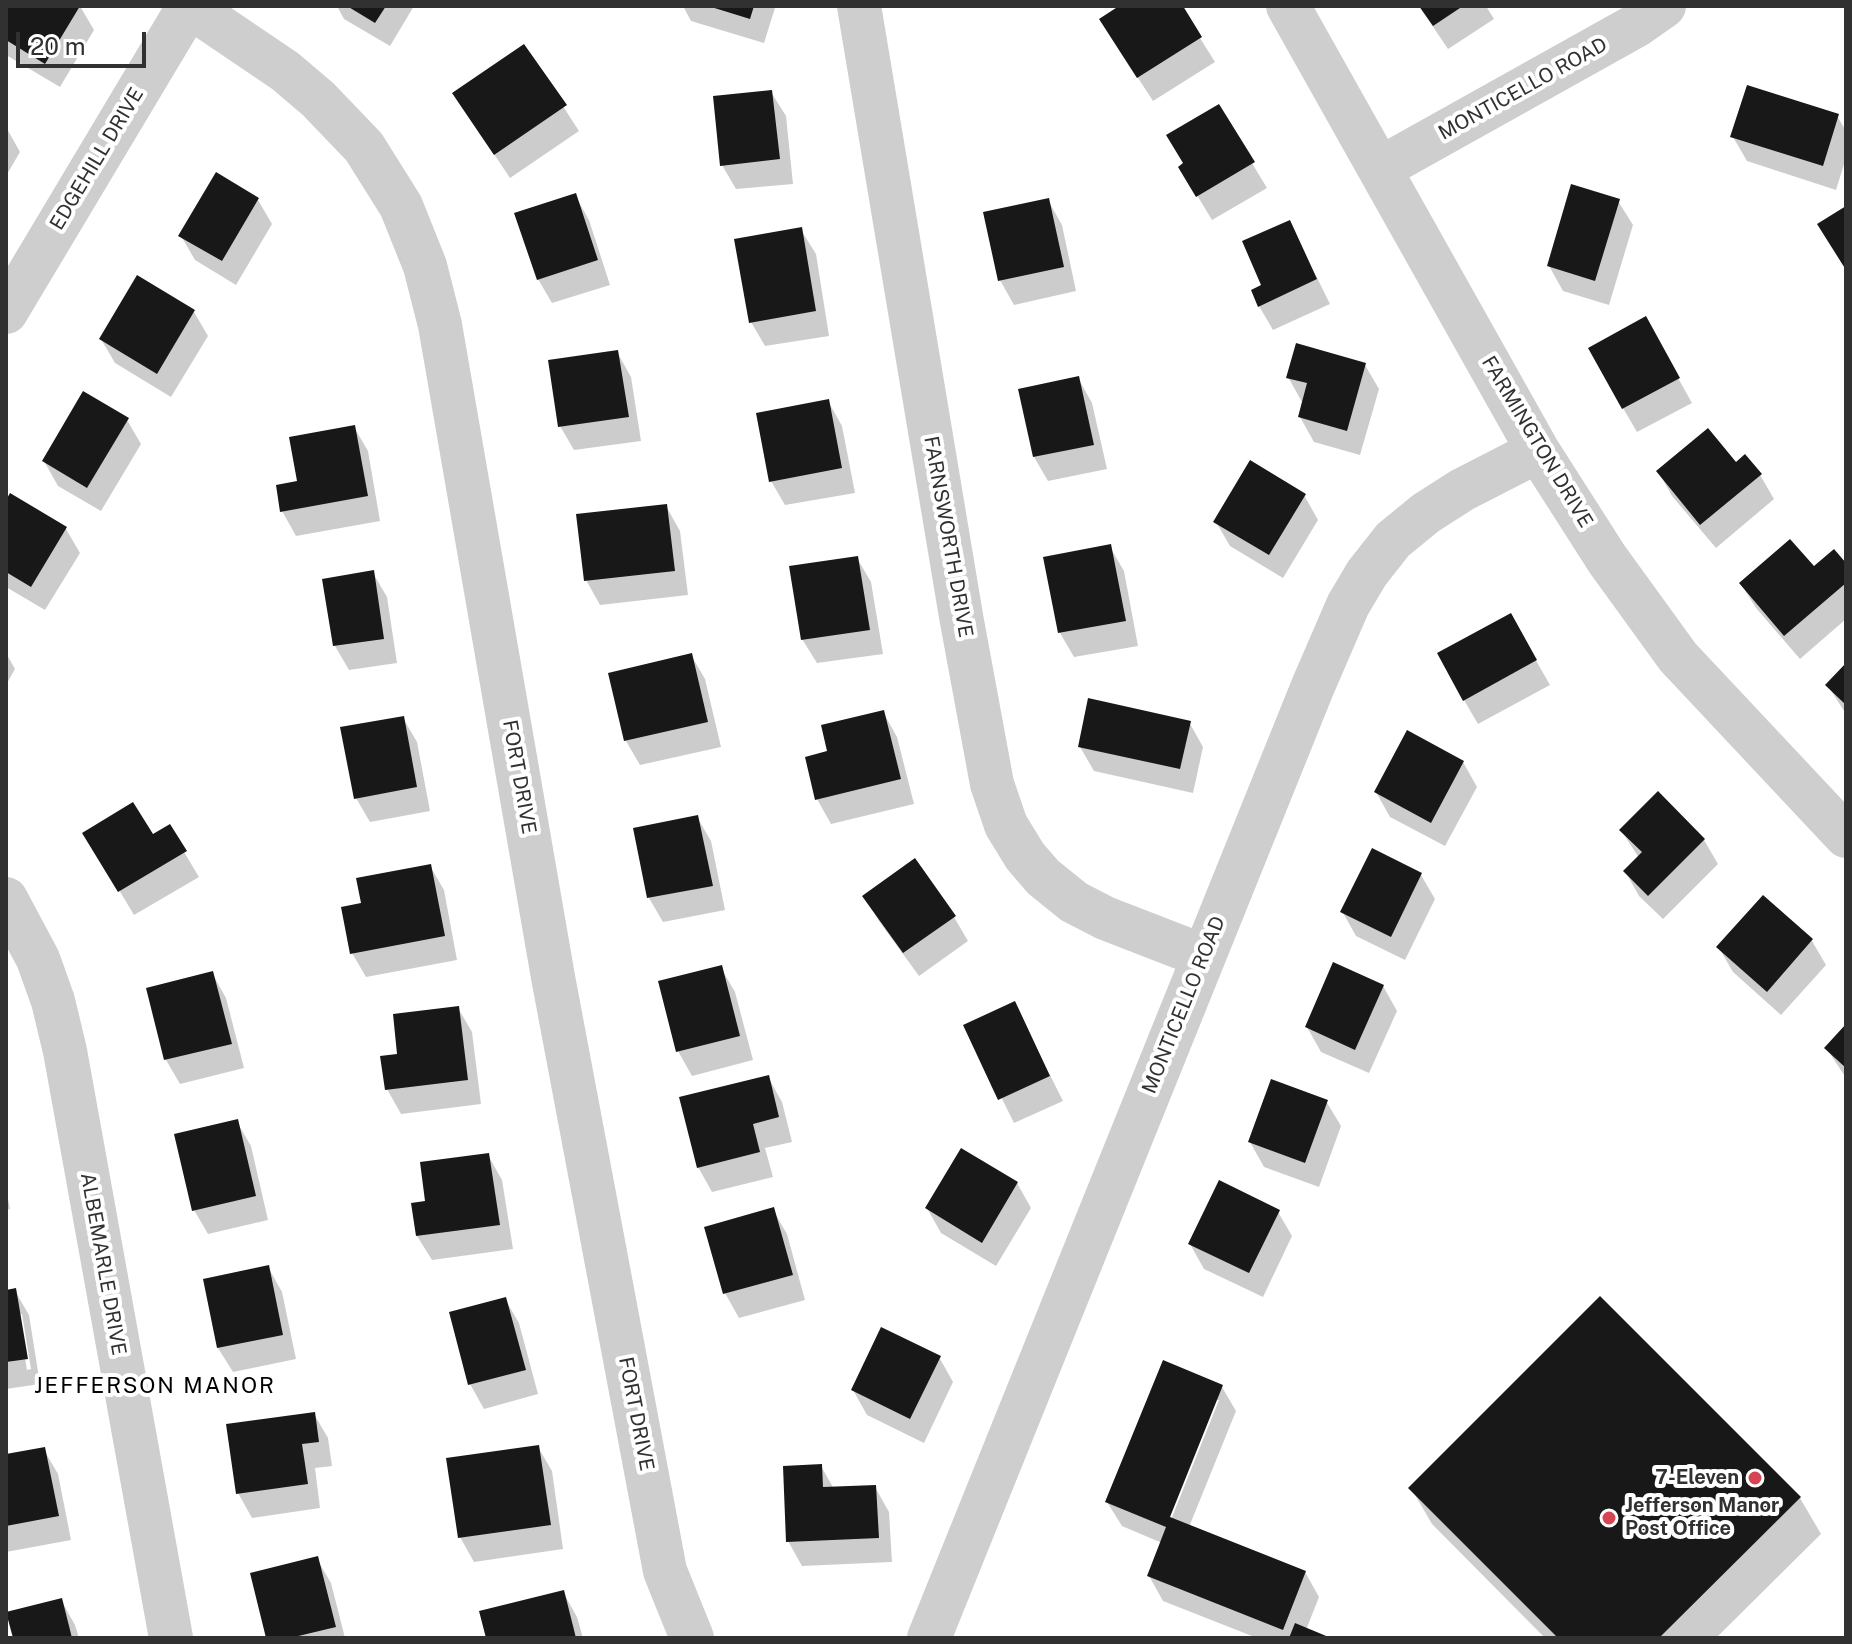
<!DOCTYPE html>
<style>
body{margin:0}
#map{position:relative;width:1852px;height:1644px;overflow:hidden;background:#fff;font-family:"Public Sans",sans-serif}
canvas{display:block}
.frame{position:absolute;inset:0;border:8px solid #313131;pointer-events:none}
.scale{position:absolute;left:16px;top:32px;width:130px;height:36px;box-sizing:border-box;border:4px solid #313131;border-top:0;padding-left:10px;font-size:24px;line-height:28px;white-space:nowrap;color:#313131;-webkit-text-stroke:6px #fff;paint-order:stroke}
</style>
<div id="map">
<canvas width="1852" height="1644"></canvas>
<div class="frame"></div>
<div class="scale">20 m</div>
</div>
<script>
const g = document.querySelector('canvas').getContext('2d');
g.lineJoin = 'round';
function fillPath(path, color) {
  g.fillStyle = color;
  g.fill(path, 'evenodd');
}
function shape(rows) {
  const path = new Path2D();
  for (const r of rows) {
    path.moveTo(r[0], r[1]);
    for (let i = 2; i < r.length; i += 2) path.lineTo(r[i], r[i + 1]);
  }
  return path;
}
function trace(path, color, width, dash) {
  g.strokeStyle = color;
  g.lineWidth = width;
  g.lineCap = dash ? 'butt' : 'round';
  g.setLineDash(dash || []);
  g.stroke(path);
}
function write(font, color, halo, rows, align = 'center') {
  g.font = font + ' "Public Sans",sans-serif';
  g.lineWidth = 8;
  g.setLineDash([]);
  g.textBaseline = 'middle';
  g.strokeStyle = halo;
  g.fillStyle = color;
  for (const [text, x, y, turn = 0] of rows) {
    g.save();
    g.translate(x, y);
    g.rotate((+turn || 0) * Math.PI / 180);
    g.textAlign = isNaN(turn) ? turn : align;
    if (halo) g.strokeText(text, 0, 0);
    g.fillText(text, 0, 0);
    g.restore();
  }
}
fillPath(shape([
 [6,6,80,6,94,30,60,87,6,55],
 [337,6,414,6,390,46,344,19],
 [683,6,774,6,775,8,764,43,691,21],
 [1123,6,1180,6,1215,62,1153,101,1116,44],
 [1419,6,1486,6,1494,19,1448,49],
 [524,46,579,131,510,178,454,94],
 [771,92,786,116,793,184,736,189,722,165],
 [1218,107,1267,188,1212,220,1180,167,1185,164],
 [1837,116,1846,131,1846,158,1836,190,1747,161,1733,137],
 [6,127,20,152,6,176],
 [575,195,589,220,610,285,552,303,538,279],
 [258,200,272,224,236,285,195,260,181,236],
 [1048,200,1062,225,1076,291,1014,305,1000,280],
 [1618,201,1633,225,1609,305,1563,291,1549,266],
 [1290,223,1330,304,1273,330,1259,306,1264,286],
 [801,230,816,254,829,336,765,346,751,322],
 [194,312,208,336,171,397,115,363,101,339],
 [1645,319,1692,403,1637,432,1623,408],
 [617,352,631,377,641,441,574,450,560,426],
 [1365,365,1379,389,1360,455,1314,442,1300,417,1302,402,1288,377],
 [1078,378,1092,403,1107,469,1048,481,1034,457,1020,390],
 [828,401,842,426,855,493,785,505,771,481],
 [127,420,141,444,101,511,58,486,44,461],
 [354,427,368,451,380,521,296,536,282,511,299,483],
 [1736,465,1760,475,1774,499,1716,548,1672,496,1658,471],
 [1304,495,1318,520,1283,578,1230,546,1216,522],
 [6,503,66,529,80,553,45,610,6,587],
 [666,506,680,531,688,595,600,605,586,580],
 [1110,547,1124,571,1138,646,1074,657,1060,633,1046,558],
 [857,558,871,582,883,654,817,663,802,639],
 [1846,566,1846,619,1800,659,1756,608,1741,584,1814,569],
 [373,573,387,597,397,663,349,670,335,646],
 [1510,615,1550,685,1478,724,1464,700],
 [6,653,15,669,6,685],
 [691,655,705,679,721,747,640,765,626,741,610,674],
 [1846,666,1846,714,1828,686],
 [883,712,897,737,914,804,831,824,817,799,830,752],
 [403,718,417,742,430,811,370,822,356,798],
 [1189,722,1203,747,1193,793,1094,771,1080,747],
 [1463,762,1477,787,1445,846,1390,817,1376,792],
 [697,817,711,841,725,910,663,922,649,898],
 [169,827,199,877,134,915,85,833,152,837],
 [1621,830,1704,840,1718,864,1663,919,1639,896,1625,871,1639,858],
 [430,866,444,890,457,960,366,977,352,953,363,905],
 [1421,875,1435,899,1405,960,1356,936,1342,911],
 [865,897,954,917,968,941,919,976,879,921],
 [1763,898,1812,941,1826,965,1781,1015,1733,972,1719,948],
 [721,968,735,992,753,1060,692,1076,678,1051],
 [212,973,226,998,244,1068,180,1084,166,1060,148,989],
 [1383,986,1397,1011,1369,1073,1321,1052,1307,1027],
 [1014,1003,1063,1101,1014,1123,966,1026],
 [458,1008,472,1032,481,1104,401,1114,387,1089,400,1056],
 [1846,1027,1846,1078,1827,1049],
 [768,1077,782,1102,792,1142,765,1148,773,1177,712,1192,698,1167],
 [1326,1101,1341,1126,1319,1187,1264,1167,1250,1142],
 [237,1122,251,1146,268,1220,208,1234,194,1210],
 [488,1155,502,1180,513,1249,432,1260,417,1236,427,1203],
 [1017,1183,1031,1208,996,1266,941,1233,927,1208],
 [6,1188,10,1209,6,1210],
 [773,1210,787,1234,805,1300,739,1318,725,1293],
 [1278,1212,1292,1236,1263,1297,1204,1269,1190,1244],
 [268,1267,282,1292,296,1359,233,1372,218,1348],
 [15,1291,29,1315,40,1384,6,1389,6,1292],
 [18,1314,22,1314,31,1369,27,1370],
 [505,1299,519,1323,538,1394,484,1409,470,1384],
 [939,1357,953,1382,924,1443,867,1415,853,1390],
 [1222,1387,1236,1411,1189,1527,1305,1572,1319,1597,1306,1630,1326,1638,1257,1638,1163,1601,1149,1576,1162,1543,1122,1526,1107,1502],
 [1215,1400,1219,1400,1168,1527,1164,1526],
 [314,1414,328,1438,332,1466,315,1468,320,1508,252,1518,238,1493],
 [538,1447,552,1471,563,1549,474,1562,460,1537],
 [44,1450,58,1474,71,1540,6,1552,6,1456],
 [821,1466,834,1489,875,1487,889,1512,892,1562,802,1566,788,1541],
 [1411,1488,1800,1498,1821,1534,1716,1638,1545,1638,1432,1524],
 [317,1559,331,1583,345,1638,269,1638],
 [563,1592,577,1617,583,1638,488,1638],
 [61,1600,75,1625,79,1638,15,1638]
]), '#0003');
fillPath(shape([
 [6,6,80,6,45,64,6,40],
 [347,6,386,6,375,23],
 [708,6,754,6,750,19],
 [1119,6,1183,6,1202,37,1137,78,1099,19],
 [1419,6,1463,6,1433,26],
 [524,44,567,105,494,155,452,93],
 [1747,85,1839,114,1823,166,1730,137],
 [772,90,780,159,720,166,713,96],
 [1219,104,1255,162,1196,197,1178,167,1183,163,1166,135],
 [216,172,259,198,222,261,178,236],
 [1571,184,1620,199,1595,281,1547,266],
 [576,193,598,260,537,280,514,213],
 [1049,198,1064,267,998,281,983,212],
 [1846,206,1846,270,1817,224],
 [1290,220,1317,279,1258,307,1251,290,1261,285,1242,241],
 [802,227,816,311,749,323,734,239],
 [137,275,195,310,157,374,99,339],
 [1646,316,1680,378,1622,409,1588,348],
 [1296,343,1366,363,1347,431,1298,417,1307,383,1286,378],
 [618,350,629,417,558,427,548,360],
 [1079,376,1094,445,1033,457,1018,389],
 [83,391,129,418,87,488,42,461],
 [829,399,842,468,769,482,756,413],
 [355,425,368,496,280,512,276,485,297,481,289,437],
 [1708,428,1736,462,1745,454,1762,474,1700,525,1656,471],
 [1250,460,1306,494,1269,555,1213,522],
 [10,493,67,527,31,587,6,572,6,500],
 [667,504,675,571,584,581,576,514],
 [1790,539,1814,566,1834,549,1846,563,1846,583,1784,636,1739,583],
 [1111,544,1126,621,1058,633,1043,557],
 [858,556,870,630,801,640,789,566],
 [374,570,384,639,333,646,322,579],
 [1511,613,1537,660,1463,701,1437,653],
 [692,653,708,722,624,741,608,673],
 [1846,663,1846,705,1825,685],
 [1088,698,1191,721,1180,769,1078,747],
 [884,710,901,779,815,800,805,757,827,751,821,725],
 [404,716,417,787,354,799,340,727],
 [1407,730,1464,761,1431,823,1374,792],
 [1658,791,1705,839,1648,896,1623,871,1642,852,1619,830],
 [133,802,153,834,170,824,187,851,118,892,82,833],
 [698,815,713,886,647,898,633,828],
 [1372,848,1422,873,1391,937,1340,912],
 [915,858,956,916,903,953,862,896],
 [431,864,445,936,350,954,341,907,361,903,356,878],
 [1763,895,1813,939,1767,992,1716,947],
 [1333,962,1384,985,1355,1050,1305,1027],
 [722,965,740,1036,676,1052,658,981],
 [213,971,232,1044,164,1060,146,988],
 [1015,1001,1050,1076,998,1100,963,1025],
 [459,1006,468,1080,385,1090,380,1056,397,1054,393,1014],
 [1846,1024,1846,1068,1824,1048],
 [769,1075,779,1117,753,1124,760,1152,697,1168,679,1097],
 [1271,1079,1328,1100,1305,1163,1248,1142],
 [238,1119,256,1196,192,1211,174,1134],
 [961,1148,1018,1182,982,1243,925,1208],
 [489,1153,500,1225,416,1236,411,1203,425,1201,420,1162],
 [1219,1180,1280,1210,1249,1273,1188,1244],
 [774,1207,793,1275,723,1294,704,1227],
 [269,1265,283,1335,217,1348,203,1279],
 [16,1288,28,1359,6,1362,6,1290],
 [1600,1296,1801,1497,1659,1638,1558,1638,1408,1488],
 [506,1297,526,1370,468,1385,449,1312],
 [881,1327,941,1356,910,1419,851,1390],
 [1163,1360,1223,1385,1170,1517,1306,1571,1283,1630,1147,1576,1166,1527,1105,1502],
 [315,1412,319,1442,302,1444,308,1484,236,1494,226,1424],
 [539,1445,551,1525,458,1538,446,1458],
 [45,1447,59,1516,6,1526,6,1454],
 [822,1464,823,1487,876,1485,879,1538,786,1542,783,1466],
 [318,1556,336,1627,290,1638,266,1638,250,1573],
 [564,1590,576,1638,486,1638,479,1611],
 [62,1598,72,1638,13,1638,6,1612],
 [1295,1623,1331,1638,1289,1638]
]), '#181818');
trace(shape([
 [189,6,285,71,318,99,364,147,401,206,425,266,440,325,553,977,665,1571,692,1638],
 [859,6,961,616,992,784,1006,825,1025,856,1043,877,1074,902,1105,918,1203,956],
 [1288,6,1538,451,1607,559,1678,657,1846,836],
 [1381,168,1637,25,1664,6],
 [6,312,189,6],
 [6,899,38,959,53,1001,65,1051,171,1638],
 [929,1638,1313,686,1348,605,1367,573,1393,540,1426,513,1462,490,1538,451]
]), '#cecece', 44);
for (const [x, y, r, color] of [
 [1755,1478,8,"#d54552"],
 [1609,1518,8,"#d54552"]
]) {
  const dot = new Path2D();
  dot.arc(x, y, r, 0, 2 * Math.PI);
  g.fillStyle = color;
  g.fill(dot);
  trace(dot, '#fff', 3);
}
write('20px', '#313131', '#fff', [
 ["MONTICELLO ROAD",1523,89,-29],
 ["EDGEHILL DRIVE",97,159,-59],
 ["FARMINGTON DRIVE",1537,442,59],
 ["FARNSWORTH DRIVE",948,537,80],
 ["FORT DRIVE",519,777,80],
 ["MONTICELLO ROAD",1184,1005,-68],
 ["ALBEMARLE DRIVE",103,1264,80],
 ["FORT DRIVE",636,1414,79]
]);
write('bold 20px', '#313131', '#fff', [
 ["7-Eleven",1739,1478],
 ["Jefferson Manor",1625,1506,"left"],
 ["Post Office",1625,1529,"left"]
], 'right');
g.letterSpacing = '2px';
write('22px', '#000', '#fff', [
 ["JEFFERSON MANOR",155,1386]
]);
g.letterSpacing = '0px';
</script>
